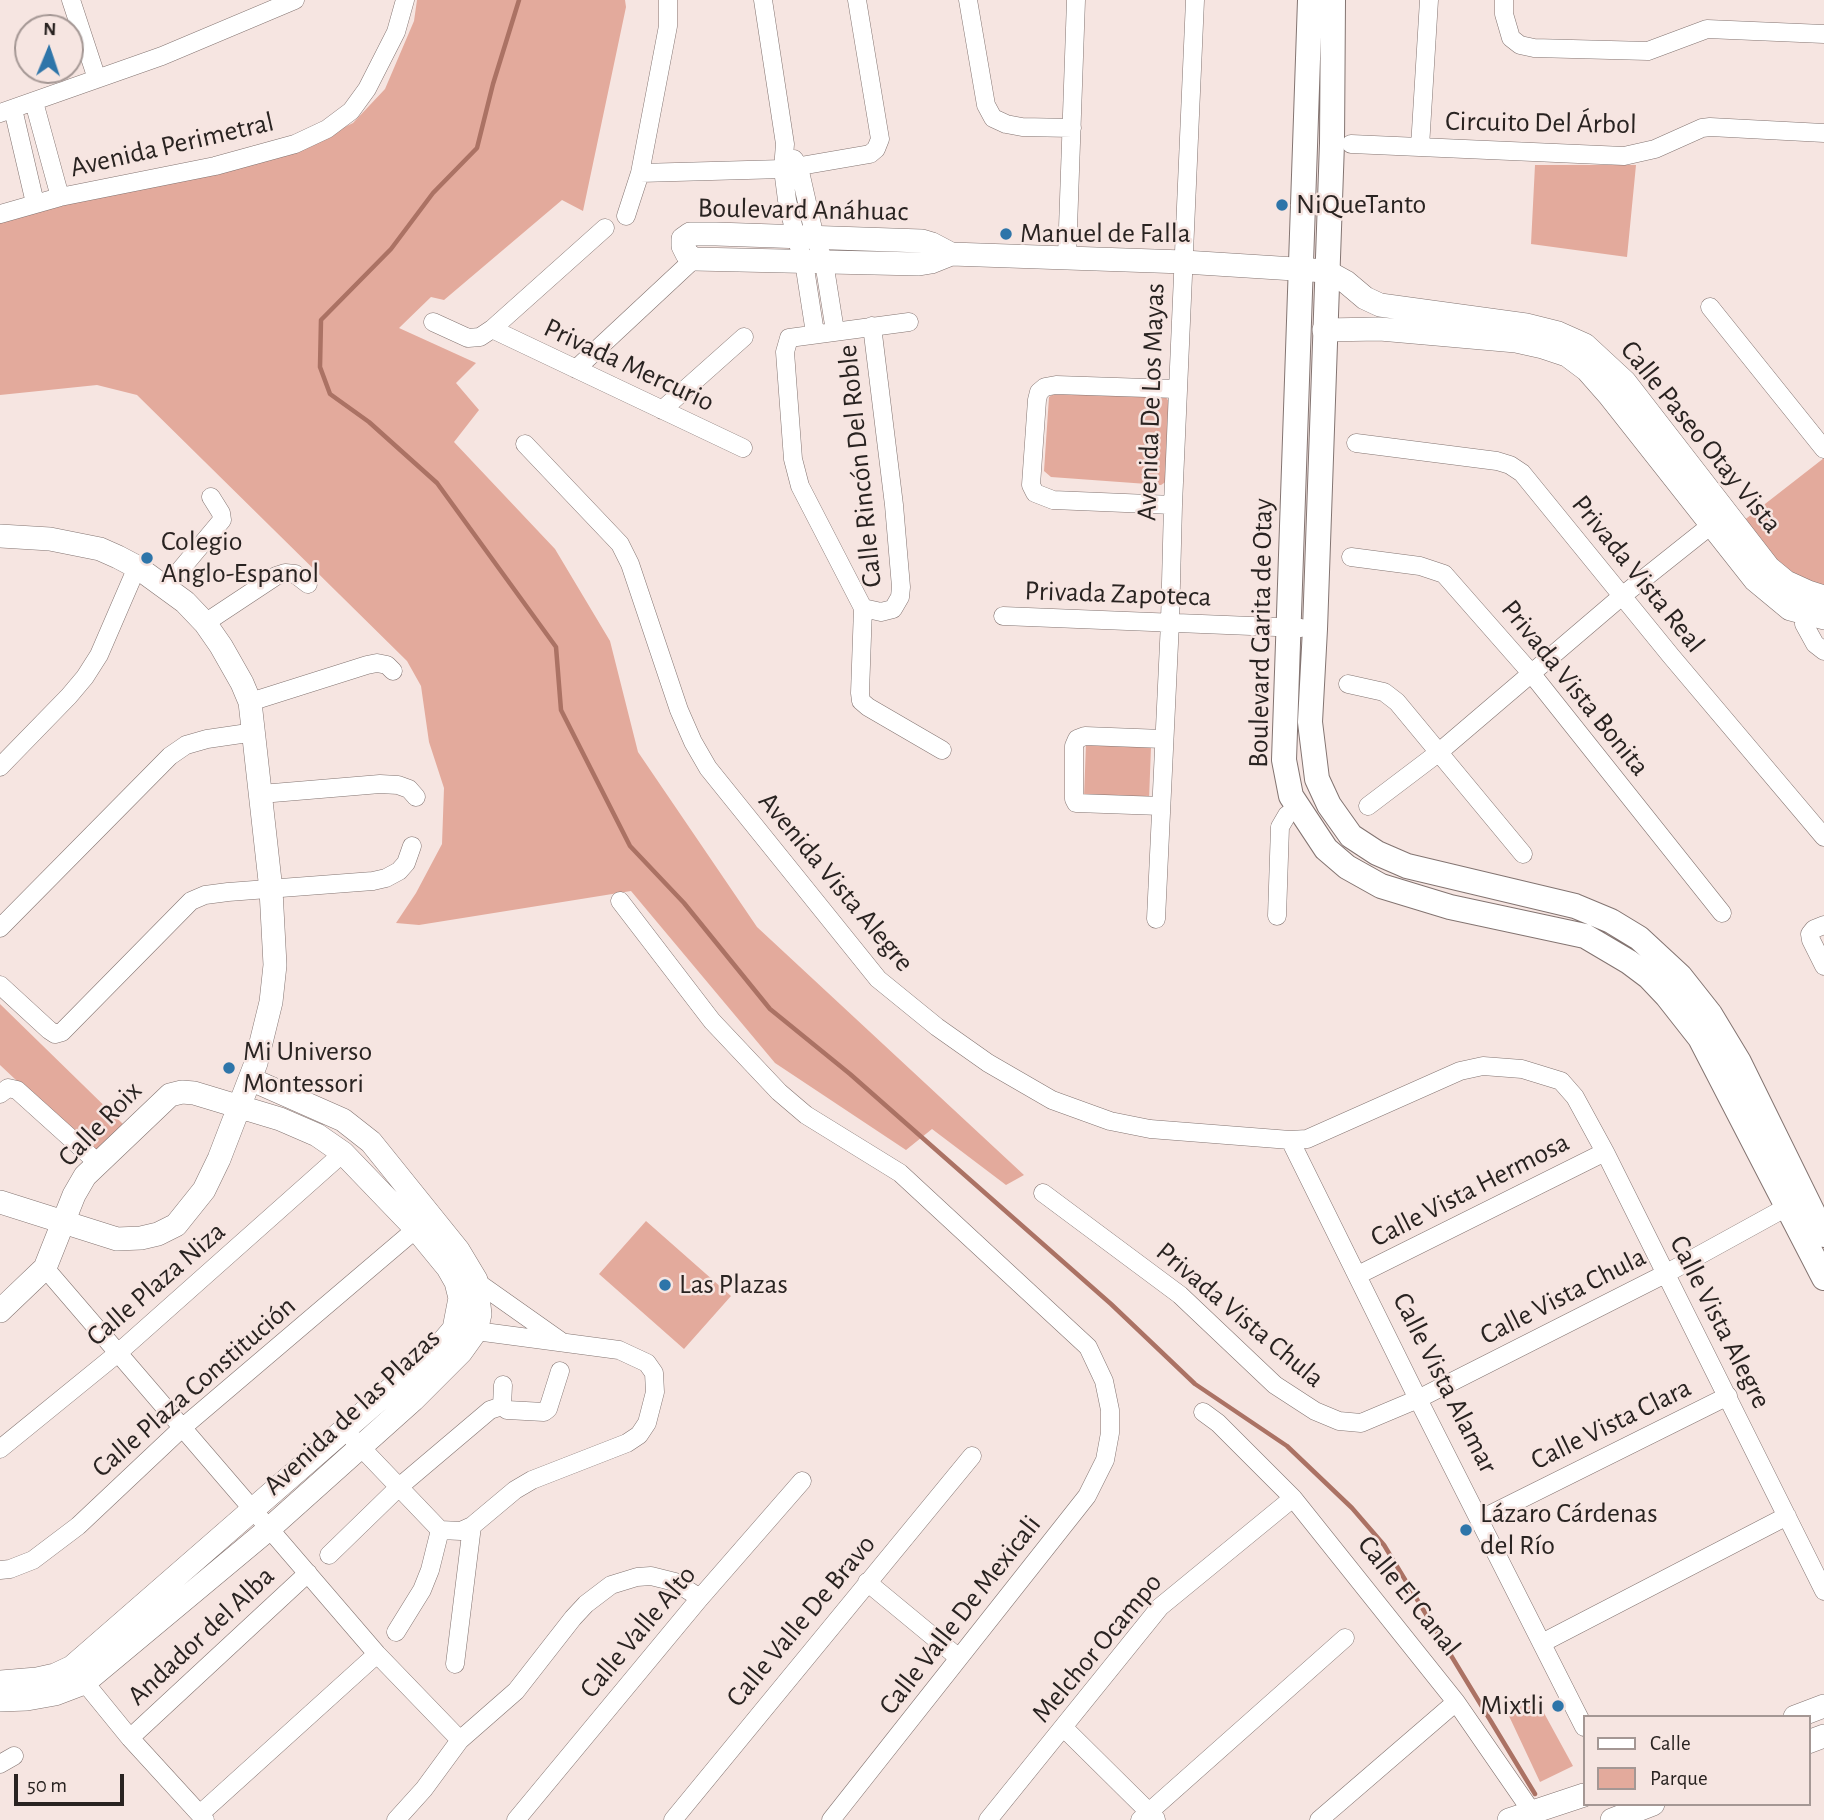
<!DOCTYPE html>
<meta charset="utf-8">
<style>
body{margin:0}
#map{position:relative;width:1824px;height:1820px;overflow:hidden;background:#f6e5e1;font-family:"Alegreya Sans",sans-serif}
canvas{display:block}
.legend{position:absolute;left:1583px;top:1715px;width:228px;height:91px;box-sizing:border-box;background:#f6e5e1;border:2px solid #a49794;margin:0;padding:9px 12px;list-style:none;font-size:21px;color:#292321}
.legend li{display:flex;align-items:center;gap:14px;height:35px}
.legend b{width:35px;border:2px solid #a49794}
.north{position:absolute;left:14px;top:14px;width:70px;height:70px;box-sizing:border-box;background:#f6e5e1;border:2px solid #a49794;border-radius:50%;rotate:2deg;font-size:19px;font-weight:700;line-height:28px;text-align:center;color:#292321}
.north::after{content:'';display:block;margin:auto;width:24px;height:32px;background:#2e75a9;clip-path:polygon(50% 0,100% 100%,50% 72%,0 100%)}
.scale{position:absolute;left:14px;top:1774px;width:110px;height:32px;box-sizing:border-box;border:4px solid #292321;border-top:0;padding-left:9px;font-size:21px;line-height:24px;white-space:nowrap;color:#292321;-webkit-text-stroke:5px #f6e5e1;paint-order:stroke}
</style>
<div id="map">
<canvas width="1824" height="1820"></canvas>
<ul class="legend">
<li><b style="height:9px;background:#fff"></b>Calle</li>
<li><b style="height:19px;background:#e3aa9c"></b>Parque</li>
</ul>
<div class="north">N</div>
<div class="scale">50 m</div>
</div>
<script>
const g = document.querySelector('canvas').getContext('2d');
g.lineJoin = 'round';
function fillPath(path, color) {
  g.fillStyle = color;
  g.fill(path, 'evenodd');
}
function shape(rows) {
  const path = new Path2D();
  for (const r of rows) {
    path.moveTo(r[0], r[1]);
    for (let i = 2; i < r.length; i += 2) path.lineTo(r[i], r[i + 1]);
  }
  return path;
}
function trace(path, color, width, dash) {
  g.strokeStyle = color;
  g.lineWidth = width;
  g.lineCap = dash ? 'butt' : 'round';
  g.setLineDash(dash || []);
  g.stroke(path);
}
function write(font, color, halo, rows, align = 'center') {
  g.font = font + ' "Alegreya Sans",sans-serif';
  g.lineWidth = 5;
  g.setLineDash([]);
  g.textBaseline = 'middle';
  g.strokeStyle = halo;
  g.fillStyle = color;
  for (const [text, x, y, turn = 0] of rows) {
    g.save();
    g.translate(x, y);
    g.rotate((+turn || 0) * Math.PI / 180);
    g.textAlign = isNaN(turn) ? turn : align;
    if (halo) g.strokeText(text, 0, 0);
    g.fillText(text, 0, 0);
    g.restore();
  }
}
fillPath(shape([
 [417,0,625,0,626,7,583,211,562,200,444,300,431,297,399,328,476,363,456,383,479,410,454,442,555,549,610,641,638,752,757,927,1024,1175,1006,1185,932,1129,906,1150,775,1063,631,891,419,925,396,923,416,893,442,844,444,788,429,742,421,686,407,661,137,395,97,385,0,395,0,220,37,204,287,155,353,123,385,89,414,21],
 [1535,165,1636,165,1627,257,1531,244],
 [1057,392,1165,396,1170,403,1167,481,1161,485,1051,477,1044,471,1049,397],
 [1824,458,1824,597,1808,592,1738,525],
 [1086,744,1151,747,1149,800,1084,798],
 [0,1004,124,1125,96,1155,0,1065],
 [646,1221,731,1296,684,1349,599,1274],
 [1538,1702,1573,1766,1540,1782,1509,1716,1520,1710,1519,1707,1525,1704,1527,1707]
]), '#e3aa9c');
trace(shape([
 [519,0,493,84,477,148,433,193,391,249,321,320,320,367,330,394,369,422,437,483,556,647,561,710,630,846,684,903,770,1009,850,1074,1111,1304,1195,1384,1287,1446,1352,1508,1384,1545,1535,1794]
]), '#ab7264', 4.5);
const minor = shape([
 [71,0,97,79],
 [763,0,785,144,783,169,787,200,796,238,804,262,815,333],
 [968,0,986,105,993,118,1006,124,1022,127,1072,128],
 [1504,0,1504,14,1511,38,1520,45,1534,48,1648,51,1707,29,1824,34],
 [34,102,60,197],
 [13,109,35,203],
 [0,113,162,56,295,0],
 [1351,144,1624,156,1655,149,1702,128,1710,127,1824,133],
 [1420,147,1429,0],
 [794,159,799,167,815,238,824,262,835,331],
 [640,173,783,169,870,154,876,149,880,139,857,0],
 [0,214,60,197,215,166,295,144,327,129,351,111,367,89,396,32,405,0],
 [626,216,640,173,668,26,668,0],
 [1067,257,1076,0],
 [1710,307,1824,449],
 [433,322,468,338,480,337,492,329,605,228],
 [909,322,789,338,785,352,793,459,800,486,863,608,860,693,861,701,868,707,942,750],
 [492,329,743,448],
 [576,369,694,259],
 [662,410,744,337],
 [1356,443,1497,461,1510,465,1522,473,1671,656,1824,837],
 [525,444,620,544,630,564,679,710,693,742,708,768,878,979,937,1027,988,1063,1052,1100,1110,1121,1150,1129,1290,1140,1307,1139,1460,1071,1483,1066,1522,1069,1561,1081,1575,1097,1605,1152,1824,1591],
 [1173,505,1053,500,1035,493,1031,485,1037,400,1039,392,1045,387,1056,385,1177,389],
 [1351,557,1420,566,1444,574,1531,673,1722,913],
 [166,587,222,520,221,513,211,497],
 [1806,603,1804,624,1815,644,1824,651],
 [863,608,881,612,893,609,900,597,901,587,894,505,872,326],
 [1003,616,1301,628],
 [205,623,276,576,285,573,295,574,308,584],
 [1348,684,1384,692,1397,702,1523,854],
 [250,702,367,665,377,663,387,665,393,671],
 [0,767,69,696,85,677,99,655,137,567],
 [261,794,380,784,398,785,409,789,416,797],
 [1161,806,1076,803,1074,799,1074,746,1077,739,1085,736,1163,739],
 [1368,806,1438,753,1622,596,1720,518],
 [620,901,712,1021,779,1092,806,1115,900,1173,1088,1347,1104,1381,1110,1410,1110,1433,1105,1460,1087,1496,831,1820],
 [1277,916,1280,827,1287,815,1297,808],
 [1156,919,1170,622,1173,505,1195,0],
 [1824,925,1814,929,1810,934,1811,940,1824,966],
 [0,928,170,756,186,745,207,739,255,732],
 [0,985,49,1030,55,1034,62,1032,191,901,205,895,228,892,373,881,386,878,399,871,406,863,412,846],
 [0,1094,8,1088,17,1090,98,1163],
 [1290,1140,1418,1399,1584,1727],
 [1043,1193,1180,1295,1275,1385,1315,1411,1339,1421,1361,1423,1418,1399,1667,1273,1796,1202],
 [45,1268,377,1654,460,1740],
 [1358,1275,1605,1152],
 [477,1282,562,1342],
 [502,1406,503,1385],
 [1203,1412,1218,1423,1293,1498,1456,1702,1532,1812,1535,1820],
 [353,1439,440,1530],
 [0,1449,118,1353,343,1153],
 [1481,1519,1728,1396],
 [440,1530,461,1531,472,1526,515,1490,532,1480,627,1443,639,1435,647,1423,655,1392,654,1373,647,1363,619,1350,476,1331,466,1326],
 [329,1555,399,1487,490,1410,502,1406,507,1410,544,1412,548,1409,560,1371],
 [0,1570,10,1569,33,1560,78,1526,182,1428,416,1229],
 [867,1582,959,1658],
 [396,1632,422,1590,430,1570,440,1530],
 [1542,1643,1787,1516],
 [455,1664,472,1526],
 [77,1673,130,1738,205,1820],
 [1064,1728,1156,1819],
 [130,1738,308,1573],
 [0,1764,14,1756],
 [200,1814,377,1654],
 [396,1820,424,1789,460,1740,516,1691,573,1618,586,1604,611,1585,637,1577,651,1576,675,1582,700,1598],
 [516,1820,700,1598,802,1481],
 [673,1820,972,1456],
 [988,1820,1160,1607,1293,1498],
 [1140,1820,1345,1638],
 [1319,1820,1456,1702]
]);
const tertiary = shape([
 [951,254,932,244,922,241,716,234,690,234,683,239,683,246,687,254,694,259,919,264,931,262,951,254,1184,262,1326,271,1346,282,1365,298,1380,305,1526,325,1558,333,1585,345,1625,382,1769,568,1786,582,1808,592,1824,597],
 [1324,330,1380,329,1516,341,1543,347,1567,355,1587,370,1609,395,1755,580,1790,609,1824,618],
 [0,536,50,539,100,549,118,557,137,567,185,602,205,623,221,646,242,683,250,702,271,890,275,965,271,1002,256,1063,219,1159,204,1190,176,1225,158,1234,141,1238,117,1239,0,1202],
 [0,1311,45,1268,74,1195,85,1176,170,1095,182,1092,194,1093,280,1119,317,1135,343,1153,416,1229,448,1268,456,1282,460,1298,454,1329,437,1349,72,1667,55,1675,37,1679,0,1682],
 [0,1700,27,1699,55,1694,84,1683,270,1528,413,1400,461,1352,476,1331,480,1314,476,1280,458,1250,371,1142,343,1120,250,1079],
 [1795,1717,1824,1706],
 [1808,1742,1824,1736],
 [1509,1820,1584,1795],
 [1612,1820,1653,1804]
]);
const secondary = shape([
 [1310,0,1284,760,1291,796,1326,849,1347,867,1381,886,1450,907,1585,936,1629,962,1649,977,1667,996,1700,1038,1824,1278],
 [1333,0,1332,143,1315,629,1310,722,1317,779,1329,805,1351,836,1377,853,1407,866,1575,906,1611,921,1639,938,1680,976,1710,1014,1739,1062,1824,1235]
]);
trace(minor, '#837471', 19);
trace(tertiary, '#837471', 24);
trace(secondary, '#837471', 26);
trace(minor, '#fff', 18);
trace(tertiary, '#fff', 23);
trace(secondary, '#fff', 24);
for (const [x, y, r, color] of [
 [1282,205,7,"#2e75a9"],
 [1006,234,7,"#2e75a9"],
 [147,558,7,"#2e75a9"],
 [229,1068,7,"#2e75a9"],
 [665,1285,7,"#2e75a9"],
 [1466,1530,7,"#2e75a9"],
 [1558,1706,7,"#2e75a9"]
]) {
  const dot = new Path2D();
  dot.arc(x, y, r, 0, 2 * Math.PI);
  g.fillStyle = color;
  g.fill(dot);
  trace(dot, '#f6e5e1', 2.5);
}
write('28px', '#292321', '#f6e5e1', [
 ["Circuito Del Árbol",1541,123,1],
 ["Avenida Perimetral",172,145,-13],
 ["Boulevard Anáhuac",803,210,1],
 ["Privada Mercurio",629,365,25],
 ["Avenida De Los Mayas",1151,402,-88],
 ["Calle Paseo Otay Vista",1701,437,51],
 ["Calle Rincón Del Roble",860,466,-96],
 ["Privada Vista Real",1638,574,51],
 ["Privada Zapoteca",1118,594,2],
 ["Boulevard Garita de Otay",1261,633,-89],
 ["Privada Vista Bonita",1575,688,51],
 ["Avenida Vista Alegre",836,882,50],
 ["Calle Roix",100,1124,-46],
 ["Calle Vista Hermosa",1470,1190,-27],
 ["Calle Plaza Niza",156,1284,-41],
 ["Calle Vista Chula",1563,1296,-27],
 ["Privada Vista Chula",1240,1315,40],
 ["Calle Vista Alegre",1720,1322,63],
 ["Calle Vista Alamar",1445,1383,63],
 ["Calle Plaza Constitución",194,1387,-41],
 ["Avenida de las Plazas",352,1412,-43],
 ["Calle Vista Clara",1611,1424,-26],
 ["Calle El Canal",1409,1596,51],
 ["Calle Valle De Mexicali",960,1615,-52],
 ["Calle Valle De Bravo",801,1621,-50],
 ["Calle Valle Alto",638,1632,-50],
 ["Andador del Alba",201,1636,-43],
 ["Melchor Ocampo",1097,1648,-50]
]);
write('28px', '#292321', '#f6e5e1', [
 ["NiQueTanto",1296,205],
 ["Manuel de Falla",1020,234],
 ["Colegio",161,542],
 ["Anglo-Espanol",161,574],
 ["Mi Universo",243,1052],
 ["Montessori",243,1084],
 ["Las Plazas",679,1285],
 ["Lázaro Cárdenas",1480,1514],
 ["del Río",1480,1546],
 ["Mixtli",1544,1706,"right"]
], 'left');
</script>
